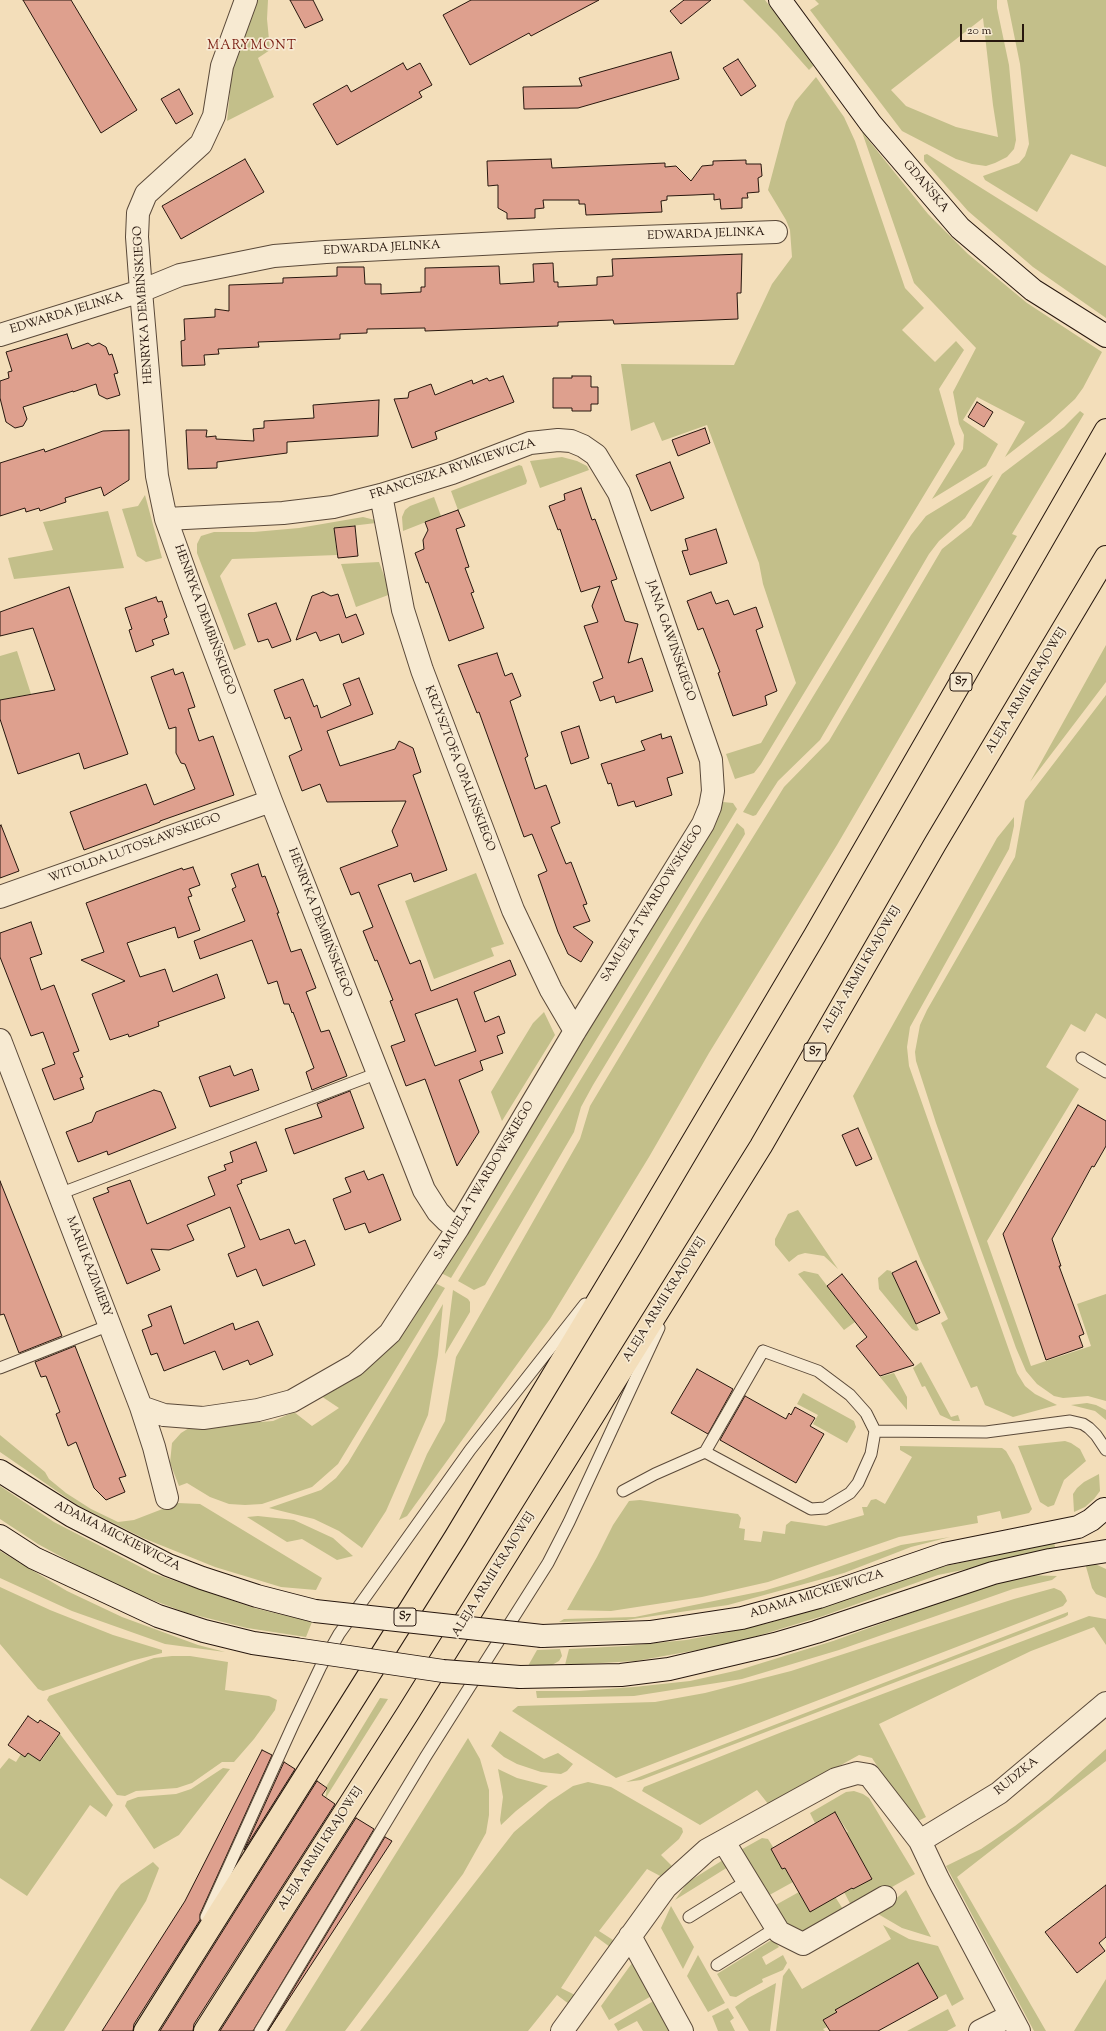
<!DOCTYPE html>
<meta charset="utf-8">
<style>
body{margin:0}
#map{position:relative;width:1106px;height:2031px;overflow:hidden;background:#f3deba;font-family:"Sorts Mill Goudy",serif}
canvas{display:block}
.scale{position:absolute;left:960px;top:24px;width:64px;height:18px;box-sizing:border-box;border:2px solid #27170e;border-top:0;padding-left:5px;font-size:12px;line-height:14px;white-space:nowrap;color:#27170e;-webkit-text-stroke:3px #f7ead2;paint-order:stroke}
</style>
<div id="map">
<canvas width="1106" height="2031"></canvas>
<div class="scale">20 m</div>
</div>
<script>
const g = document.querySelector('canvas').getContext('2d');
g.lineJoin = 'round';
function fillPath(path, color) {
  g.fillStyle = color;
  g.fill(path, 'evenodd');
}
function shape(rows) {
  const path = new Path2D();
  for (const r of rows) {
    path.moveTo(r[0], r[1]);
    for (let i = 2; i < r.length; i += 2) path.lineTo(r[i], r[i + 1]);
  }
  return path;
}
function trace(path, color, width, dash) {
  g.strokeStyle = color;
  g.lineWidth = width;
  g.lineCap = dash ? 'butt' : 'round';
  g.setLineDash(dash || []);
  g.stroke(path);
}
function write(font, color, halo, rows, align = 'center') {
  g.font = font + ' "Sorts Mill Goudy",serif';
  g.lineWidth = 3.5;
  g.setLineDash([]);
  g.textBaseline = 'middle';
  g.strokeStyle = halo;
  g.fillStyle = color;
  for (const [text, x, y, turn = 0] of rows) {
    g.save();
    g.translate(x, y);
    g.rotate((+turn || 0) * Math.PI / 180);
    g.textAlign = isNaN(turn) ? turn : align;
    if (halo) g.strokeText(text, 0, 0);
    g.fillText(text, 0, 0);
    g.restore();
  }
}
fillPath(shape([
 [258,0,268,0,267,19,270,50,258,58,274,97,227,121,233,62],
 [743,0,765,0,812,61,813,66,809,70,777,34],
 [815,0,997,0,997,8,1009,65,1016,140,1014,149,1007,157,995,163,986,166,972,164,956,159,902,131,810,10,819,4],
 [983,18,993,105,998,137,956,127,906,106,891,90],
 [1007,0,1106,0,1106,167,1071,154,1037,212,985,180,983,176,1019,163,1025,156,1029,144,1020,64],
 [816,77,844,117,855,141,905,288,924,308,902,330,935,362,956,341,964,350,939,389,955,444,761,764,754,773,735,779,726,754,761,743,796,683,763,584,759,563,707,425,662,441,654,422,631,431,621,364,734,365,772,284,792,257,790,230,786,220,768,190,786,122,795,102],
 [862,132,928,214,968,254,1027,303,1102,352,1083,388,1075,399,1050,422,1005,457,1025,422,977,397,963,420,998,444,986,466,932,499,963,449,964,435,959,424,953,392,976,348,914,283],
 [927,154,1106,266,1106,318,1033,267,968,211,924,161,924,155],
 [1080,411,1084,414,1012,534,1017,536,837,845,709,1053,649,1157,550,1319,407,1516,399,1520,427,1454,445,1421,456,1357,580,1139,590,1106,701,921,784,787,829,741,942,549,971,526,1002,474,1064,427],
 [562,457,577,461,587,466,589,470,540,488,530,461],
 [519,465,522,466,527,481,526,484,458,510,451,491],
 [993,475,965,518,939,541,929,554,820,740,778,781,756,815,753,816,743,812,911,535,926,516],
 [145,495,162,558,146,562,137,556,122,509,138,506],
 [434,497,441,516,403,531,402,517,405,510,410,506],
 [108,511,124,568,14,579,8,558,53,550,43,522],
 [363,517,375,520,376,523,334,528,337,555,232,559,220,576,246,645,234,650,197,553,197,544,201,536,214,532,254,532,299,528],
 [379,562,391,594,356,607,341,564],
 [1106,645,1106,682,1030,782],
 [17,651,31,694,0,700,0,656],
 [1106,695,1106,1019,1096,1013,1085,1032,1071,1024,1046,1067,1079,1089,987,1241,1031,1366,1091,1346,1077,1304,1106,1294,1106,1401,1088,1396,1063,1398,1054,1396,1037,1384,1026,1371,1016,1348,936,1123,916,1061,915,1052,920,1025,927,1010,1015,857,1025,801],
 [723,802,733,803,737,809,451,1278,441,1273,717,820],
 [1014,817,1014,826,1009,849,910,1027,907,1047,909,1066,1017,1373,1025,1386,1035,1394,1057,1405,1013,1417,985,1405,977,1386,971,1388,941,1323,948,1319,921,1261,853,1096,997,838],
 [737,823,744,829,745,834,742,839,593,1085,581,1107,574,1132,485,1285,474,1290,458,1281],
 [476,873,504,944,491,948,494,956,434,979,405,901],
 [544,1012,555,1035,502,1121,491,1092,533,1023],
 [798,1210,838,1269,824,1256,805,1253,798,1255,789,1262,775,1245,775,1239,788,1214],
 [887,1270,891,1271,919,1330,916,1331,912,1329,879,1289,878,1278],
 [804,1271,818,1274,855,1322,844,1330,798,1274],
 [435,1283,445,1288,338,1464,312,1487,262,1504,245,1505,229,1504,210,1497,187,1483,179,1486,170,1463,172,1443,181,1433,189,1428,273,1421,294,1412,312,1426,339,1408,321,1396,371,1364,410,1324],
 [453,1290,468,1299,470,1302,470,1312,445,1354],
 [443,1304,438,1355,428,1415,386,1511,362,1548,339,1531,314,1519,269,1508,321,1490,336,1478,348,1463],
 [921,1362,951,1417,958,1415,960,1421,953,1421,940,1415,925,1386,922,1387,913,1368],
 [894,1373,907,1397,907,1410,880,1377],
 [803,1393,854,1421,856,1427,847,1443,813,1424,818,1415,797,1404],
 [1087,1403,1096,1405,1106,1410,1106,1420,1095,1411,1071,1405],
 [0,1435,45,1472,49,1479,66,1493,91,1509,118,1522,134,1520,178,1503,200,1504,322,1578,316,1590,281,1587,215,1567,143,1538,77,1505,0,1452],
 [1065,1441,1071,1443,1080,1449,1086,1461,1064,1480,1054,1505,1048,1507,1040,1502,1018,1446],
 [900,1446,1002,1448,1006,1451,1014,1465,1032,1509,1029,1513,1002,1519,1000,1511,977,1516,978,1523,899,1537,768,1582,702,1597,611,1611,567,1610,597,1557,613,1525,629,1501,640,1500,738,1514,741,1518,739,1528,745,1529,744,1540,761,1542,763,1531,785,1534,786,1525,791,1521,826,1526,864,1515,862,1507,867,1507,871,1500,876,1499,885,1504,912,1457,900,1450],
 [1099,1474,1100,1491,1094,1499,1085,1507,1074,1512,1073,1494,1077,1488,1084,1482],
 [0,1486,54,1522,152,1573,254,1608,312,1622,306,1637,247,1628,187,1613,139,1595,82,1568,38,1544,0,1519],
 [258,1516,294,1520,333,1538,353,1556,337,1560,302,1539,287,1542,247,1517],
 [950,1537,911,1547,844,1573,728,1605,626,1620,559,1622,564,1619,635,1617,763,1591,804,1579,901,1545],
 [1054,1542,1056,1551,938,1575,823,1616,731,1644,636,1661,565,1665,569,1649,626,1646,686,1640,729,1632,769,1623,822,1607,937,1568],
 [0,1551,67,1591,122,1617,198,1645,225,1652,165,1644,72,1611,0,1578],
 [1085,1563,1093,1563,1106,1569,1106,1598,1096,1594,1092,1588],
 [1027,1575,1057,1576,1052,1580,1013,1589,839,1650,742,1679,634,1696,537,1698,536,1691,579,1691,634,1687,690,1681,739,1670,833,1641,994,1583],
 [0,1587,50,1610,113,1635,162,1650,162,1653,131,1661,50,1689,43,1691,38,1689,0,1644],
 [1054,1588,1061,1591,1065,1596,1067,1601,1063,1606,616,1778,512,1711,518,1706,655,1702,705,1693,791,1671,1014,1599],
 [1068,1612,1068,1615,1065,1617,641,1780,626,1782],
 [1089,1616,1106,1619,1106,1645,1094,1627,1031,1651,879,1724,926,1817,916,1822,909,1815,872,1758,859,1755,769,1805,757,1790,700,1825,642,1791,644,1787,782,1732],
 [560,1649,562,1656,559,1661,552,1665,528,1666,537,1650],
 [172,1656,190,1656,228,1662,225,1690,269,1696,277,1700,275,1710,254,1739,234,1762,222,1762,192,1783,177,1788,136,1791,125,1796,117,1795,47,1700,49,1696,154,1658],
 [380,1698,388,1699,325,1799,327,1788,326,1787],
 [500,1731,544,1759,558,1753,573,1764,567,1771,561,1774,541,1772,517,1764,504,1757,491,1746],
 [60,1734,113,1805,106,1817,90,1805,27,1896,0,1878,0,1769,9,1758,16,1762,21,1754,28,1753,41,1761],
 [468,1738,480,1759,489,1790,489,1815,486,1833,463,1874,345,2031,285,2031],
 [1106,1749,1106,1761,957,1877,1046,2031,1034,2031,946,1866,981,1849,1015,1826,1049,1800],
 [223,1768,230,1769,179,1835,154,1849,125,1806,127,1801,138,1797,176,1794,191,1789],
 [498,1769,517,1778,548,1786,516,1811,501,1825,500,1820,503,1797],
 [588,1782,611,1787,682,1828,683,1832,679,1839,661,1855,673,1867,664,1878,647,1869,599,1931,613,1940,610,1947,595,1936,561,1988,575,1995,569,2004,557,1995,528,2031,360,2031,514,1832,549,1802,573,1786],
 [854,1791,863,1794,869,1798,915,1874,853,1909,843,1890,851,1886,853,1889,872,1878,846,1833,848,1832,835,1812,815,1823,810,1813,846,1792],
 [762,1838,768,1839,773,1847,771,1849,782,1869,785,1868,793,1882,764,1898,737,1852],
 [723,1860,728,1867,675,1900,688,1882],
 [153,1862,159,1868,158,1871,146,1901,64,2031,30,2031,115,1892,121,1884],
 [906,1890,931,1937,902,1928,878,1914],
 [799,1892,810,1912,834,1895,846,1914,810,1931,795,1930,783,1925,772,1907],
 [671,1906,694,1947,683,1969,661,1928],
 [883,1925,909,1939,938,1946,964,1999,952,2006,946,1994,938,1998,918,1964,836,2010,837,2012,824,2020,827,2027,823,2029,825,2031,776,2031,783,1976,789,1968,802,1989,891,1939],
 [773,1939,779,1947,762,1957,766,1965,783,1955,787,1963,783,1970,762,1979,763,1982,736,1997,730,1996,717,1974],
 [698,1955,725,2003,708,2012,687,1976],
 [635,1959,655,1994,609,2020,601,2006],
 [1106,1979,1106,2031,1074,2031],
 [776,1983,770,2031,749,2031,735,2007,748,1998],
 [657,1999,674,2031,643,2031,637,2021,618,2031,614,2024],
 [728,2008,734,2018,730,2021,735,2031,718,2031,712,2016],
 [948,2009,956,2026,947,2031,907,2031]
]), '#c3bf8a');
const building = shape([
 [23,0,71,0,137,110,101,133,23,0],
 [290,0,313,0,323,20,305,28,290,0],
 [471,0,599,0,531,36,529,33,470,65,443,15,471,0],
 [684,0,711,0,681,24,670,11,684,0],
 [671,52,679,79,578,108,524,109,523,87,582,86,579,78,671,52],
 [738,59,756,86,741,96,723,68,738,59],
 [403,63,407,70,420,63,432,85,419,92,422,97,337,145,313,104,347,85,351,92,403,63],
 [179,89,193,114,176,124,161,99,179,89],
 [245,159,264,192,181,239,162,206,245,159],
 [551,159,552,168,665,163,665,167,676,166,691,181,702,166,713,165,713,161,746,160,746,164,761,164,762,176,758,178,759,192,747,193,748,198,742,198,742,208,721,209,720,199,714,200,714,194,694,195,667,196,667,200,661,201,662,212,586,215,585,204,579,204,579,200,543,200,544,208,535,209,535,218,507,219,507,213,498,208,498,185,488,186,487,161,551,159],
 [742,254,741,293,737,293,738,319,614,324,613,320,558,322,558,326,425,331,425,328,367,329,367,333,340,334,340,339,258,342,259,347,218,349,219,354,204,355,205,365,182,366,181,341,185,340,184,319,215,317,215,309,229,311,229,285,283,283,283,278,337,276,337,267,364,267,365,284,381,284,381,294,421,292,421,287,425,287,425,268,499,266,500,284,534,282,533,264,553,263,554,282,558,282,558,287,597,285,597,277,613,276,612,259,742,254],
 [67,334,72,349,88,343,92,346,99,343,106,347,109,355,112,354,118,373,114,374,120,395,107,399,99,395,96,384,73,392,73,391,23,407,27,419,23,426,15,428,6,422,0,398,0,381,9,378,8,372,12,371,6,352,67,334],
 [503,376,514,402,435,432,437,439,412,448,394,399,408,398,409,392,431,384,435,395,472,380,473,384,487,378,489,381,503,376],
 [572,376,591,376,591,387,598,387,598,404,591,404,591,411,572,411,572,408,553,408,553,378,572,378,572,376],
 [379,400,378,436,287,442,287,453,217,462,217,468,188,469,186,430,207,430,206,437,216,436,216,439,254,441,253,429,264,428,264,421,314,418,313,405,379,400],
 [977,402,993,412,984,427,968,417,977,402],
 [705,428,710,443,678,456,672,440,705,428],
 [129,430,129,480,104,496,101,487,65,498,66,502,40,511,39,508,26,512,25,508,0,516,0,463,44,449,45,452,103,431,129,430],
 [670,462,684,498,651,511,636,475,670,462],
 [581,488,592,520,595,519,617,579,611,581,625,621,638,624,628,663,642,658,653,691,616,703,614,696,600,701,593,682,603,678,584,626,598,622,592,606,600,586,581,592,560,529,558,530,549,506,565,500,564,494,581,488],
 [458,510,465,526,456,529,469,567,465,568,474,592,471,593,484,628,449,641,428,582,426,583,415,553,424,549,423,540,428,530,425,522,458,510],
 [355,526,358,556,338,558,334,528,355,526],
 [716,529,727,563,690,575,682,551,688,550,685,539,716,529],
 [69,587,128,754,84,769,79,753,18,774,0,719,0,700,55,690,33,628,0,636,0,612,69,587],
 [323,592,331,596,338,594,346,618,356,614,364,634,342,643,339,634,320,641,316,632,296,640,312,596,323,592],
 [711,592,716,604,728,600,734,615,756,607,763,627,756,630,777,691,765,696,767,705,733,716,718,673,720,672,703,628,698,630,687,601,711,592],
 [156,597,158,602,162,601,167,617,164,619,169,634,152,640,154,645,136,652,129,630,132,629,125,608,156,597],
 [276,603,291,641,272,648,268,639,258,642,248,614,276,603],
 [497,653,505,676,512,673,521,696,510,701,528,756,525,758,535,789,546,785,560,823,551,827,566,864,571,862,587,904,583,905,590,921,573,927,593,942,581,962,568,954,558,932,538,875,547,871,532,834,524,837,479,712,477,713,458,665,497,653],
 [173,669,175,675,183,672,195,707,188,709,199,741,213,736,234,795,160,821,160,822,84,850,70,812,146,784,154,805,195,789,185,764,181,763,176,753,176,727,169,729,151,677,173,669],
 [359,678,373,714,327,731,340,766,395,749,399,741,413,748,421,772,413,775,447,870,414,882,411,873,378,885,410,964,420,960,431,991,510,960,516,975,474,992,485,1022,499,1016,505,1033,497,1036,503,1053,480,1061,483,1070,459,1080,479,1132,457,1166,425,1079,406,1086,391,1046,405,1041,390,1001,393,1000,377,960,375,961,363,931,373,927,359,892,351,895,340,868,398,846,392,831,406,801,327,802,320,784,302,791,289,756,302,750,290,717,285,719,274,690,303,679,314,707,317,705,321,718,351,705,343,684,359,678],
 [457,999,476,1051,435,1066,415,1014,457,999],
 [579,726,589,758,571,764,561,732,579,726],
 [661,734,662,739,671,736,683,773,667,778,672,795,636,807,634,801,618,806,611,783,608,784,601,764,645,750,641,741,661,734],
 [1,825,19,871,0,878,0,826,1,825],
 [258,864,262,877,265,876,279,913,277,913,291,952,301,949,316,988,306,992,321,1032,329,1030,347,1076,312,1090,306,1072,314,1068,293,1012,292,1013,289,1004,284,1004,277,981,268,984,252,940,200,959,194,941,245,921,232,889,236,887,231,874,258,864],
 [193,867,200,885,189,889,192,896,188,897,200,930,178,938,175,927,127,943,140,977,165,969,173,992,217,974,225,998,158,1022,159,1026,129,1037,128,1034,110,1040,92,994,125,981,81,960,104,952,86,903,182,868,183,870,193,867],
 [31,922,42,954,30,958,41,990,54,985,79,1051,73,1053,83,1077,80,1078,84,1089,54,1100,42,1069,55,1064,43,1032,31,1036,0,957,0,933,31,922],
 [230,1066,234,1076,252,1069,259,1090,210,1107,199,1077,230,1066],
 [154,1090,161,1092,176,1128,108,1155,107,1151,78,1162,66,1132,92,1122,96,1112,154,1090],
 [350,1091,364,1128,294,1154,285,1129,322,1117,317,1104,350,1091],
 [1078,1105,1106,1121,1106,1146,1094,1167,1092,1166,1052,1239,1061,1266,1059,1266,1084,1334,1079,1336,1083,1347,1046,1360,1003,1234,1078,1105],
 [858,1128,872,1159,856,1166,842,1135,858,1128],
 [256,1142,267,1171,241,1180,242,1183,237,1185,260,1240,289,1229,295,1244,305,1240,315,1265,263,1286,256,1269,237,1277,228,1254,245,1247,230,1207,187,1225,194,1240,169,1250,151,1249,160,1270,127,1284,93,1198,109,1192,107,1188,130,1180,147,1224,215,1195,208,1177,226,1170,224,1165,233,1162,230,1152,256,1142],
 [364,1171,368,1180,383,1174,401,1220,369,1233,365,1223,345,1230,333,1199,351,1192,345,1178,364,1171],
 [0,1181,62,1336,19,1353,4,1314,0,1315,0,1181],
 [916,1261,940,1313,916,1324,892,1273,916,1261],
 [842,1274,885,1328,914,1365,880,1376,856,1346,867,1337,827,1286,842,1274],
 [171,1306,184,1344,233,1323,235,1330,258,1321,273,1355,250,1365,248,1360,223,1370,215,1351,164,1371,157,1353,151,1355,142,1330,152,1326,148,1315,171,1306],
 [75,1346,126,1476,119,1478,125,1492,106,1500,94,1488,76,1442,68,1446,56,1414,60,1412,46,1376,41,1377,35,1362,75,1346],
 [697,1369,733,1389,708,1434,671,1413,697,1369],
 [745,1396,786,1419,789,1413,791,1415,795,1407,815,1418,810,1426,824,1434,796,1483,720,1440,745,1396],
 [28,1716,38,1723,40,1720,60,1733,40,1761,28,1753,25,1757,8,1745,28,1716],
 [262,1750,272,1755,200,1914,200,1920,134,2024,133,2031,102,2031,185,1901,262,1750],
 [284,1762,295,1769,244,1850,284,1762],
 [317,1781,327,1788,322,1795,335,1804,194,2024,193,2031,160,2031,317,1781],
 [835,1812,872,1879,853,1889,852,1888,810,1912,785,1868,782,1869,771,1849,835,1812],
 [356,1818,374,1829,253,2031,220,2031,356,1818],
 [385,1837,392,1841,268,2031,385,1837],
 [1106,1885,1106,1937,1099,1943,1105,1951,1077,1973,1045,1932,1106,1885],
 [918,1963,938,1998,878,2031,830,2031,823,2020,837,2012,835,2010,918,1963]
]);
fillPath(building, '#dea08e');
trace(building, '#27170e', 1);
const lane = shape([
 [1082,1058,1106,1072],
 [59,1194,378,1073],
 [763,1351,818,1371,850,1395,866,1413,875,1431,871,1454,858,1483,850,1493,825,1508,811,1509,705,1452,763,1351],
 [0,1368,110,1325],
 [875,1431,986,1432,1070,1421,1083,1424,1089,1428,1096,1435,1106,1450],
 [623,1491,655,1474,705,1452],
 [206,1917,293,1725,321,1666,339,1634,470,1450,585,1304],
 [689,1917,747,1881],
 [717,1965,776,1928],
 [260,2031,426,1756,548,1563,569,1522,659,1328]
]);
const street = shape([
 [246,0,222,66,214,116,201,144,146,194,138,213,137,237,141,291,157,476,166,519,190,586,271,801,424,1190,438,1212,447,1221,458,1228],
 [0,335,141,291,180,275,274,256,326,252,560,240,776,232],
 [381,495,403,610,422,670,513,910,551,990,575,1031],
 [0,897,271,801],
 [0,1040,141,1407,154,1447,167,1498],
 [141,1407,164,1415,203,1418,258,1410,292,1401,355,1365,390,1333,458,1228,575,1031,703,824,710,807,713,791,711,760,619,493,596,455,583,446,571,441,558,440,530,443,452,473,381,495,333,507,283,513,166,519],
 [920,1841,999,1793,1106,1703],
 [724,1842,779,1932,803,1944,885,1897],
 [630,1936,682,2031],
 [562,2031,666,1887,707,1850,836,1779,857,1773,869,1775,920,1841,938,1879,1019,2031],
 [980,2031,1010,2016]
]);
const secondary = shape([
 [780,0,871,124,960,228,1033,290,1106,336],
 [0,1471,72,1516,168,1565,202,1578,257,1596,315,1611],
 [0,1536,34,1558,158,1616,204,1631,253,1643,295,1649],
 [542,1636,650,1632,742,1618,819,1597,944,1554,1078,1527,1091,1520,1104,1509],
 [520,1677,621,1675,669,1669,775,1644,816,1632,993,1573,1050,1560,1106,1551]
]);
const highway = shape([
 [145,2031,455,1538,631,1246,815,935,1106,430],
 [205,2031,408,1713,761,1146,935,844,1106,557]
]);
trace(lane, '#5a4939', 13);
trace(street, '#5a4939', 24);
trace(secondary, '#27170e', 24);
trace(highway, '#27170e', 24);
trace(lane, '#f7ead2', 11);
trace(street, '#f7ead2', 22);
trace(secondary, '#f7ead2', 22);
trace(highway, '#f3deba', 22);
const secondaryBridge = shape([
 [315,1611,542,1636],
 [295,1649,443,1671,520,1677]
]);
trace(secondaryBridge, '#27170e', 24, []);
trace(secondaryBridge, '#f7ead2', 22);
for (const [x, y, w] of [
 [961,682,22],
 [815,1052,22],
 [405,1617,22]
]) {
  const box = new Path2D();
  box.roundRect(x - w / 2, y - 9, w, 18, 3);
  g.fillStyle = '#f7ead2';
  g.fill(box);
  trace(box, '#27170e', 1);
}
write('bold 11px', '#27170e', null, [
 ["S7",961,682],
 ["S7",815,1052],
 ["S7",405,1617]
]);
write('12px', '#27170e', '#f7ead2', [
 ["GDAŃSKA",925,187,50],
 ["EDWARDA JELINKA",706,235,-2],
 ["EDWARDA JELINKA",382,249,-3],
 ["HENRYKA DEMBIŃSKIEGO",144,305,-94],
 ["EDWARDA JELINKA",67,314,-17],
 ["FRANCISZKA RYMKIEWICZA",453,470,-18],
 ["HENRYKA DEMBIŃSKIEGO",204,620,70],
 ["JANA GAWIŃSKIEGO",670,641,71],
 ["ALEJA ARMII KRAJOWEJ",1027,691,-59],
 ["KRZYSZTOFA OPALIŃSKIEGO",459,769,69],
 ["WITOLDA LUTOSŁAWSKIEGO",135,849,-20],
 ["SAMUELA TWARDOWSKIEGO",653,904,-58],
 ["HENRYKA DEMBIŃSKIEGO",319,923,69],
 ["ALEJA ARMII KRAJOWEJ",862,970,-60],
 ["SAMUELA TWARDOWSKIEGO",485,1181,-59],
 ["MARII KAZIMIERY",88,1267,69],
 ["ALEJA ARMII KRAJOWEJ",665,1300,-58],
 ["ADAMA MICKIEWICZA",117,1537,27],
 ["ALEJA ARMII KRAJOWEJ",494,1575,-58],
 ["ADAMA MICKIEWICZA",817,1595,-17],
 ["RUDZKA",1017,1777,-39],
 ["ALEJA ARMII KRAJOWEJ",321,1849,-57]
]);
g.letterSpacing = '1px';
write('13px', '#7a1f14', '#f7ead2', [
 ["MARYMONT",252,47]
]);
g.letterSpacing = '0px';
</script>
